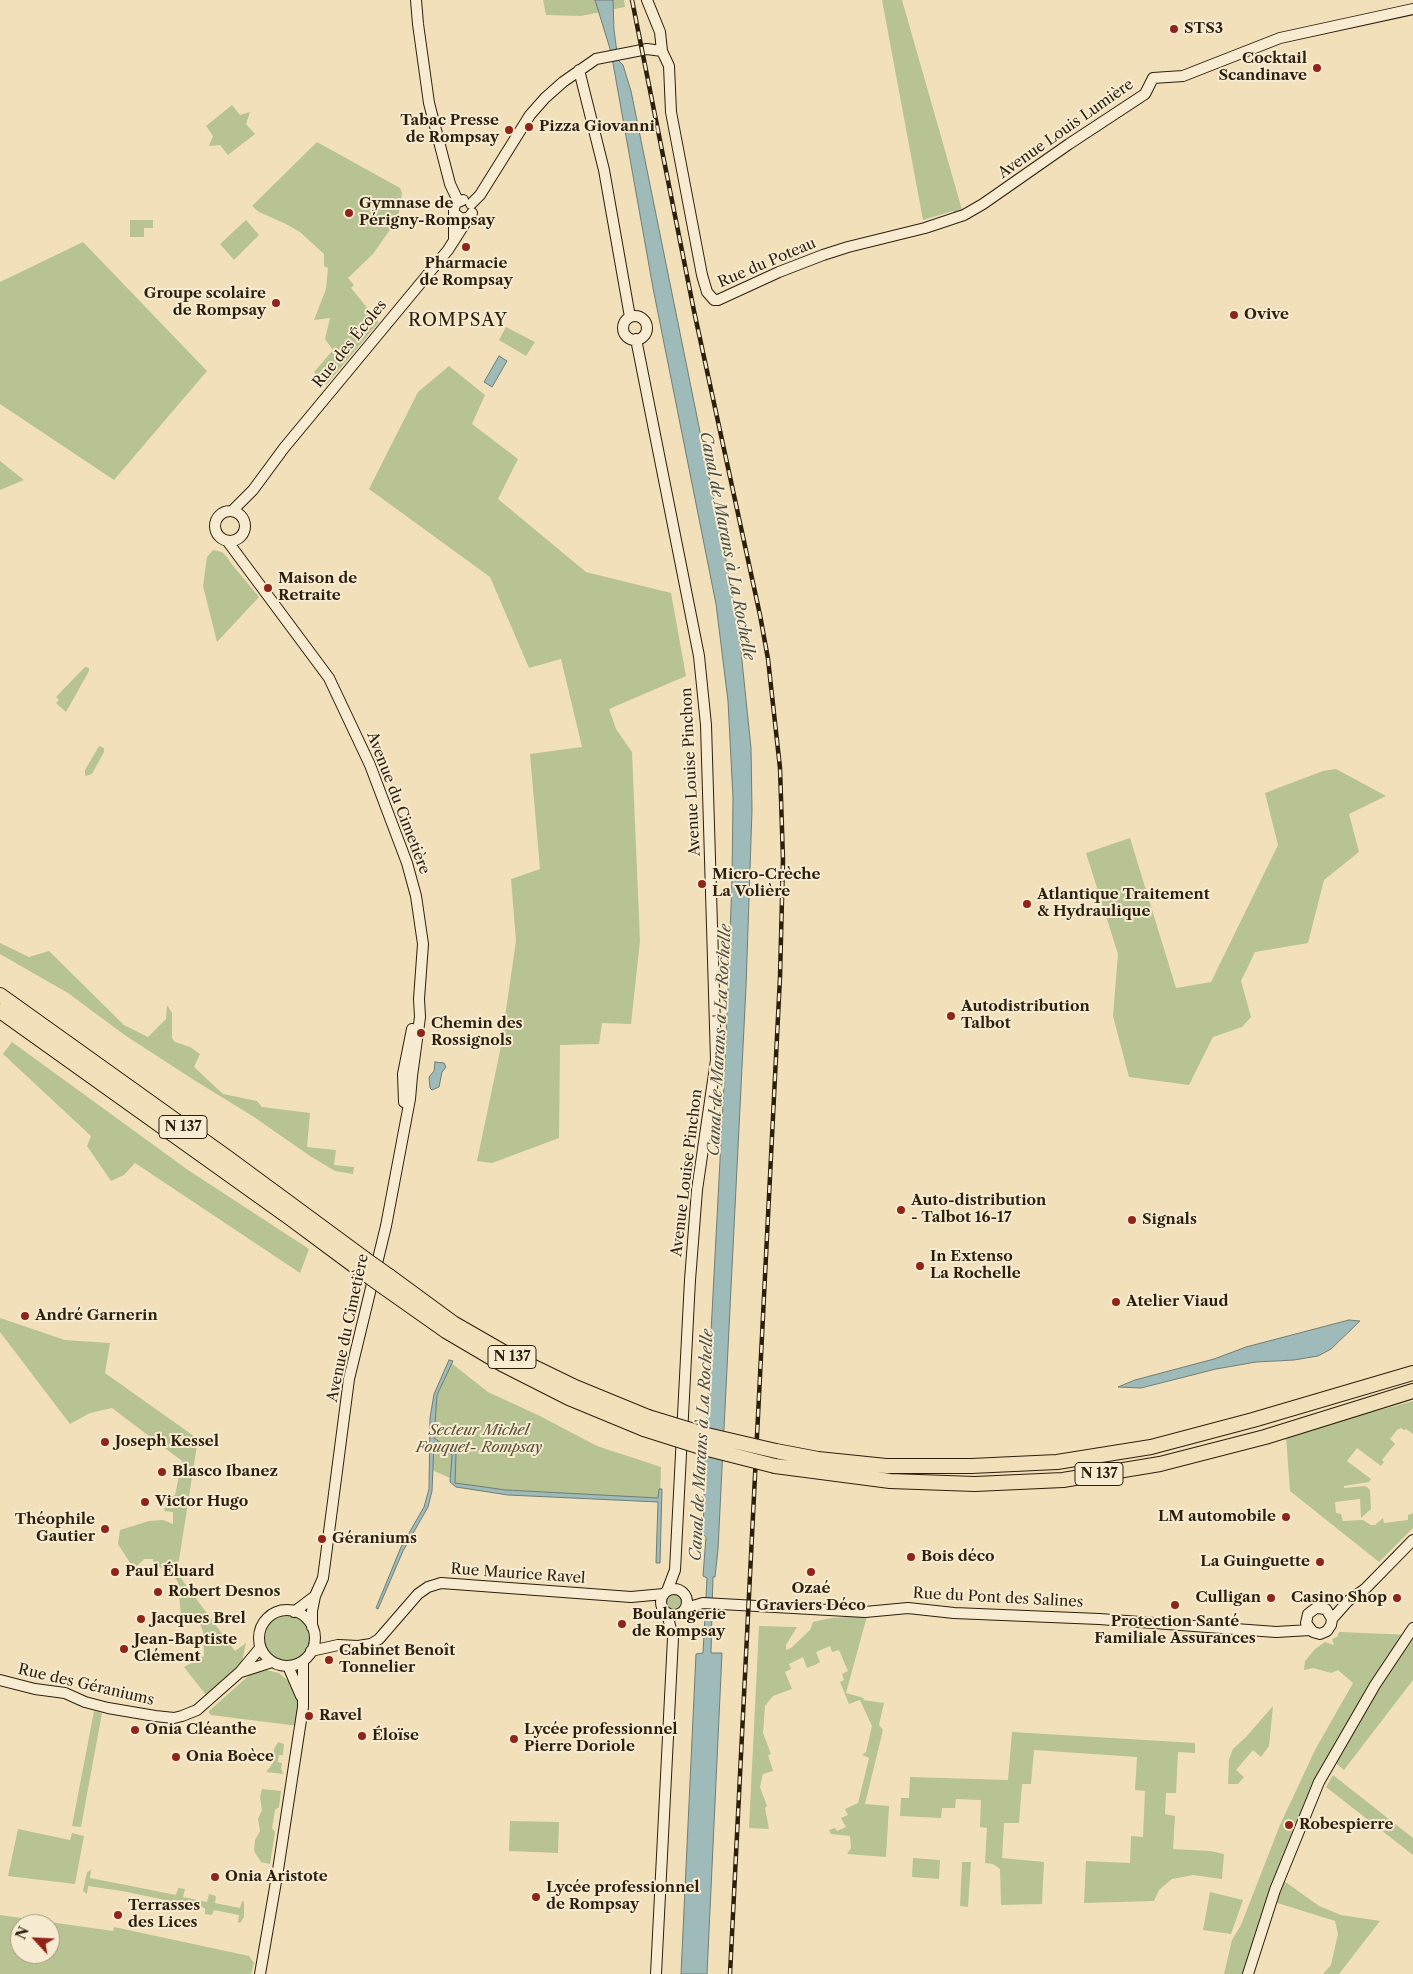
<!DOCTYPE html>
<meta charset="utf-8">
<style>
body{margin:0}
#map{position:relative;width:1413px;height:1974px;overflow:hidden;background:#f2e0ba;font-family:"Libre Caslon Text",serif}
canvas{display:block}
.north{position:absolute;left:10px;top:1914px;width:50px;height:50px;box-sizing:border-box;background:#f7ebd2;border:1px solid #a69983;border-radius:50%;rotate:295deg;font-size:14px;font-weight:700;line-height:20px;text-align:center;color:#2c1f0c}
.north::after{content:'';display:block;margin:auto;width:18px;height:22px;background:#8f2418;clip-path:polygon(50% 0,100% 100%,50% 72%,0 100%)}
</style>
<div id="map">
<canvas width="1413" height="1974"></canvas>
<div class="north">N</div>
</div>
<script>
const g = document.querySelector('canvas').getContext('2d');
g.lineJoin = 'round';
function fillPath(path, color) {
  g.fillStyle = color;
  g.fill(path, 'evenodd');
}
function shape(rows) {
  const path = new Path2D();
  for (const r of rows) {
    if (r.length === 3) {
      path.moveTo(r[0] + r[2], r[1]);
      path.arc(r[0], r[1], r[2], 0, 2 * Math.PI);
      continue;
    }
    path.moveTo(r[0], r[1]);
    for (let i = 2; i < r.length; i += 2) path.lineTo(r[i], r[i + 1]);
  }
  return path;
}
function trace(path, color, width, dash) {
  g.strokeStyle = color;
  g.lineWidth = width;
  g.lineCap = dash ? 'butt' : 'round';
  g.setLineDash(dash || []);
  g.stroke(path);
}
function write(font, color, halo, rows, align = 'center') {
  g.font = font + ' "Libre Caslon Text",serif';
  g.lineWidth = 4;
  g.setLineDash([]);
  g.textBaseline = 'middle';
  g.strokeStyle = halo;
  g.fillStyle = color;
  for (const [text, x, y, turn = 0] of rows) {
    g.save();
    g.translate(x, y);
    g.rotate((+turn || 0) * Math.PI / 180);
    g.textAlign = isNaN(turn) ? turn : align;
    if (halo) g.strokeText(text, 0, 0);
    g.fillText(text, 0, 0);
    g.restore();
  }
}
fillPath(shape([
 [543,0,624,0,625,7,581,16,546,15],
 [882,0,902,0,962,210,954,214,953,211,923,220],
 [232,105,240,115,250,112,246,124,255,134,228,155,220,145,209,146,213,136,206,126],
 [317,142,400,188,402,193,398,217,410,219,416,224,413,230,403,222,399,230,392,227,373,254,348,278,354,285,351,288,379,322,326,385,314,372,333,350,325,339,330,318,314,320,326,289,328,268,324,266,324,254,300,232,286,224,259,212,252,206],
 [130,220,153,220,153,228,144,228,144,237,130,237],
 [246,220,259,235,234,260,220,244],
 [83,242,207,371,114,480,0,404,0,282],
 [506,327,535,342,526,356,499,340],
 [449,366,485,395,472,424,518,459,498,499,586,572,671,593,686,676,609,709,616,729,632,752,640,941,631,1024,602,1023,599,1044,560,1045,559,1138,492,1163,477,1161,500,1051,516,941,511,879,540,869,530,754,582,747,561,659,529,668,490,577,369,489,418,392],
 [0,461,24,480,0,490],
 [213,550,222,552,227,557,230,562,259,597,217,642,203,586,207,557],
 [85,667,89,668,89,671,66,712,56,703,59,700,56,697],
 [99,746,104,748,104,752,92,774,86,776,85,775,85,770],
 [1336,769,1386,796,1349,814,1359,852,1324,880,1308,943,1255,952,1241,981,1251,1017,1242,1027,1213,1037,1189,1085,1129,1077,1113,1016,1118,954,1086,853,1130,838,1176,988,1211,982,1278,845,1265,793,1323,771],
 [0,943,29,957,49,951,124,1025,148,1037,166,1019,167,1005,172,1013,172,1038,175,1042,190,1047,200,1054,194,1067,223,1094,257,1101,262,1107,310,1113,307,1147,336,1150,334,1165,354,1167,353,1174,335,1171,310,1156,254,1117,194,1080,126,1036,68,993,0,954],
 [12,1042,188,1170,309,1249,300,1273,135,1163,124,1175,111,1181,87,1146,91,1136,3,1054],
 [0,1318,65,1340,110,1343,105,1373,198,1439,177,1573,235,1651,246,1643,241,1666,206,1695,184,1667,204,1656,203,1631,196,1615,181,1617,178,1582,170,1571,154,1565,153,1559,144,1559,134,1569,118,1544,120,1530,149,1521,163,1520,173,1524,173,1512,164,1511,167,1498,175,1495,182,1461,112,1408,90,1413,70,1424,0,1332],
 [450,1362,488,1392,540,1416,597,1446,661,1467,660,1500,506,1492,456,1485,452,1479,432,1470,431,1449,436,1395],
 [1413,1401,1413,1434,1406,1429,1404,1430,1401,1428,1397,1430,1390,1439,1395,1444,1382,1460,1384,1462,1381,1466,1357,1448,1347,1461,1371,1479,1369,1482,1344,1486,1344,1488,1365,1486,1367,1487,1370,1490,1371,1509,1361,1518,1360,1499,1335,1502,1336,1513,1341,1514,1343,1521,1363,1520,1371,1525,1375,1525,1383,1518,1384,1523,1408,1520,1408,1515,1413,1513,1413,1528,1379,1562,1290,1491,1286,1436],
 [674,1602,10],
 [867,1616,846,1693,864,1698,863,1700,884,1703,879,1725,883,1730,865,1804,889,1806,886,1857,847,1854,851,1848,850,1836,831,1834,829,1830,835,1828,837,1831,846,1827,841,1818,848,1815,845,1809,858,1803,869,1758,862,1755,866,1752,872,1726,860,1700,849,1704,840,1682,844,1680,842,1674,848,1671,839,1650,832,1652,830,1646,816,1652,820,1662,815,1665,807,1668,803,1657,789,1664,791,1669,785,1672,792,1689,773,1696,765,1706,763,1733,771,1754,768,1755,773,1771,763,1774,760,1787,767,1806,765,1808,769,1829,749,1828,759,1626,797,1627,786,1645,786,1650,791,1648,810,1630,813,1622,831,1618],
 [287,1639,23],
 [1339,1632,1413,1635,1413,1680,1344,1770,1332,1760,1280,1878,1319,1906,1341,1915,1380,1921,1339,1974,1323,1974,1331,1965,1338,1934,1335,1921,1271,1901,1248,1974,1224,1974,1232,1940,1241,1925,1280,1825,1315,1750,1353,1683,1338,1670,1331,1673,1313,1668,1304,1670,1305,1661,1315,1649,1325,1642,1334,1645,1332,1639,1337,1637],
 [266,1670,279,1673,293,1685,301,1706,298,1726,211,1715,209,1713,209,1711,254,1671],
 [1273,1706,1269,1746,1261,1757,1253,1750,1236,1770,1244,1777,1238,1784,1228,1784,1229,1759,1233,1749,1246,1737],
 [94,1711,102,1713,81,1827,72,1826],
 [1012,1732,1195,1743,1195,1753,1178,1752,1176,1793,1166,1793,1165,1814,1175,1816,1173,1849,1210,1851,1224,1854,1222,1879,1193,1875,1172,1879,1159,1890,1154,1901,1084,1903,1086,1861,1130,1863,1131,1836,1143,1837,1145,1791,1135,1790,1137,1757,1034,1750,1031,1784,1022,1784,1019,1823,1004,1823,1002,1858,1044,1862,1042,1904,1001,1905,1000,1869,993,1864,985,1863,987,1828,980,1827,981,1800,956,1799,955,1808,942,1808,941,1818,900,1816,901,1798,909,1798,910,1777,1008,1780],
 [278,1742,284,1744,283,1755,279,1755,278,1762,282,1763,281,1768,283,1774,266,1772,273,1763,274,1749],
 [1333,1775,1413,1838,1413,1855,1326,1787],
 [262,1789,281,1791,279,1807,275,1810,272,1828,275,1832,270,1864,261,1862,254,1851,255,1840,260,1831,258,1819,262,1810,260,1797],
 [510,1821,559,1822,558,1853,509,1851],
 [18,1829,70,1840,72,1833,84,1836,75,1884,8,1876],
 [913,1858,940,1860,939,1879,912,1877],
 [962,1862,971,1862,968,1907,960,1906],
 [91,1870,90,1878,141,1888,176,1895,178,1888,185,1889,183,1897,207,1902,209,1894,216,1896,215,1903,240,1908,242,1901,244,1902,244,1917,240,1923,238,1922,239,1915,214,1910,212,1915,205,1914,205,1908,182,1903,181,1909,174,1907,175,1902,122,1891,88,1886,87,1894,83,1891,87,1872],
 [1210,1892,1243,1900,1231,1934,1203,1930],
 [0,1915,113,1931,114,1927,249,1956,254,1963,251,1974,0,1974],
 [20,1924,50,1924,50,1954,20,1954]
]), '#b7c392');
const water = shape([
 [595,0,613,0,614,30,618,60,623,65,631,91,727,565,739,632,751,748,752,810,746,987,718,1549,715,1577,713,1577,712,1611,711,1653,722,1653,707,1974,681,1974,696,1654,703,1653,707,1578,703,1576,706,1537,703,1534,705,1447,725,1065,732,880,733,798,728,701,716,604,653,288,611,52,595,0],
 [499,356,507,361,492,387,484,382,499,356],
 [435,1062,444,1063,446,1067,442,1072,439,1087,432,1090,430,1088,429,1077,434,1071,435,1062],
 [1349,1320,1360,1321,1331,1349,1318,1356,1294,1360,1256,1362,1216,1369,1141,1388,1118,1387,1135,1380,1214,1359,1246,1347,1349,1320],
 [449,1360,453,1361,437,1395,434,1438,456,1454,455,1483,506,1490,658,1498,659,1489,662,1489,660,1563,656,1563,658,1502,508,1495,456,1487,450,1482,452,1455,434,1442,432,1491,428,1507,403,1551,378,1609,376,1608,401,1547,424,1507,429,1489,430,1418,434,1394,449,1360]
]);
fillPath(water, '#9ebbb9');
trace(water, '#707d74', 1);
const secondary = shape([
 [416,0,418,24,429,103,450,184,458,201],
 [647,0,660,32,662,51,669,66,671,112,702,275,707,292,714,300,718,300,779,272,823,255,848,247,925,228,964,215,983,204,1069,144,1145,94,1153,78,1183,76,1280,38,1413,9],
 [579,70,604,170,630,317],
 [471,204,480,195,530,115,545,98,563,82,596,59,647,49,662,51],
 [454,213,462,219,469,217,472,213],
 [454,241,454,208,456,203,463,200],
 [635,328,12],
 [636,339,699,656,706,725,716,1060,697,1190,690,1280,675,1570,667,1591],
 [230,526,15],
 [232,511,253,490,284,448,448,250,469,217],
 [228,542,329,678,370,765,407,863,416,896,423,944,419,999,420,1017,412,1076,410,1099,386,1226,349,1379,323,1578,315,1596,294,1612],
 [404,1102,403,1074,412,1029],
 [674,1602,13],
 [686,1608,703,1603,865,1612,908,1608,954,1613,1099,1619,1276,1632,1310,1630],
 [287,1638,28],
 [1332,1619,1326,1609,1316,1608,1308,1614,1306,1623,1313,1632,1320,1634,1327,1631,1331,1625,1332,1619,1348,1601,1365,1589,1413,1540],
 [312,1627,312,1611,315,1596],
 [311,1651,338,1645,358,1646,371,1644,379,1639,418,1594,428,1587,441,1583,631,1597,664,1594],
 [288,1666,301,1696],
 [241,1672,272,1662],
 [0,1680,35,1689,65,1693,85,1702,108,1708,155,1716,174,1718,182,1716,197,1710,240,1672,260,1648],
 [260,1974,278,1870,303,1707,303,1661],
 [656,1974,673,1638,667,1613],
 [1248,1974,1275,1890,1319,1782,1375,1685,1413,1628]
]);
const highway = shape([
 [0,995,228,1158,365,1259],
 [0,1011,290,1218,360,1270],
 [389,1276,453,1323,507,1354,575,1387,648,1417],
 [385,1288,446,1331,502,1364,569,1398,644,1429],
 [776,1451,818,1459,886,1466,971,1466,1057,1462,1151,1447,1253,1420,1413,1373],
 [775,1466,890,1481,975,1484,1063,1480,1160,1464,1265,1437,1413,1391]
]);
trace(secondary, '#2c1f0c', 12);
trace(highway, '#2c1f0c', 16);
trace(secondary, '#f7ebd2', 10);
trace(highway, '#f2e0ba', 14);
const rail = shape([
 [632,0,694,311,760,615,768,659,780,768,783,860,780,977,730,1974]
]);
trace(rail, '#2c1f0c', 4.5);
trace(rail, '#f7ebd2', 2.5, [8]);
const highwayBridge = shape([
 [365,1259,389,1276],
 [360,1270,385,1288],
 [648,1417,707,1435,776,1451],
 [644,1429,704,1448,775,1466]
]);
trace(highwayBridge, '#2c1f0c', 16, []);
trace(highwayBridge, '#f2e0ba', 14);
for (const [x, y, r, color] of [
 [1174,29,5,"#8f2418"],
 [1317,68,5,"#8f2418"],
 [529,127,5,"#8f2418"],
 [509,130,5,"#8f2418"],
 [349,213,5,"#8f2418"],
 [466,247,5,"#8f2418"],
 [276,303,5,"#8f2418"],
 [1234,315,5,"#8f2418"],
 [268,588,5,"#8f2418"],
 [702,884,5,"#8f2418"],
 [1027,904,5,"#8f2418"],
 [951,1016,5,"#8f2418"],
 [421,1033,5,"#8f2418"],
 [901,1210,5,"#8f2418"],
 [1132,1220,5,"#8f2418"],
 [920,1266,5,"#8f2418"],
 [1116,1302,5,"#8f2418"],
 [25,1316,5,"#8f2418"],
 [105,1442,5,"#8f2418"],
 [162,1472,5,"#8f2418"],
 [145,1502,5,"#8f2418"],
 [1286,1517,5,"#8f2418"],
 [105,1529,5,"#8f2418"],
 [322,1539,5,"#8f2418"],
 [911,1557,5,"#8f2418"],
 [1320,1562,5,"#8f2418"],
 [115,1572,5,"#8f2418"],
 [811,1572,5,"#8f2418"],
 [158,1592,5,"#8f2418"],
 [1271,1598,5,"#8f2418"],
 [1397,1598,5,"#8f2418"],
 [1175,1605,5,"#8f2418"],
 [141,1619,5,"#8f2418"],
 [622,1624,5,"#8f2418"],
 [124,1649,5,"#8f2418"],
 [329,1660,5,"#8f2418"],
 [309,1716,5,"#8f2418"],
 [135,1730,5,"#8f2418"],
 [362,1736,5,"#8f2418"],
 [514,1739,5,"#8f2418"],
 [176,1757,5,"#8f2418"],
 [1289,1825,5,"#8f2418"],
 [215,1877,5,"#8f2418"],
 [536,1897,5,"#8f2418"],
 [118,1915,5,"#8f2418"]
]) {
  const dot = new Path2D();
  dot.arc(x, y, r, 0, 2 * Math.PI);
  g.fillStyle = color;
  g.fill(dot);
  trace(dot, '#f7ebd2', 2);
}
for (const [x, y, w] of [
 [183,1127,48],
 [512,1357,48],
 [1099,1474,48]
]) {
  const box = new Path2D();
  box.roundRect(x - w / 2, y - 11.5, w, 23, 4);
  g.fillStyle = '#f7ebd2';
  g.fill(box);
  trace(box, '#2c1f0c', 1);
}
write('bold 14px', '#2c1f0c', null, [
 ["N 137",183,1127],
 ["N 137",512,1357],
 ["N 137",1099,1474]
]);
write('bold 15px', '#2c1f0c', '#f7ebd2', [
 ["STS3",1184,29],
 ["Cocktail",1307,59,"right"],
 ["Scandinave",1307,76,"right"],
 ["Tabac Presse",499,121,"right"],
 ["de Rompsay",499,138,"right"],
 ["Pizza Giovanni",539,127],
 ["Gymnase de",359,204],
 ["Périgny-Rompsay",359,221],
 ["Pharmacie",466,264,"center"],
 ["de Rompsay",466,281,"center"],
 ["Groupe scolaire",266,294,"right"],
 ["de Rompsay",266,311,"right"],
 ["Ovive",1244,315],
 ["Maison de",278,579],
 ["Retraite",278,596],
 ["Micro-Crèche",712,875],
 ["La Volière",712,892],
 ["Atlantique Traitement",1037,895],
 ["& Hydraulique",1037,912],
 ["Autodistribution",961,1007],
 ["Talbot",961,1024],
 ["Chemin des",431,1024],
 ["Rossignols",431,1041],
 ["Auto-distribution",911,1201],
 ["- Talbot 16-17",911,1218],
 ["Signals",1142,1220],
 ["In Extenso",930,1257],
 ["La Rochelle",930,1274],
 ["Atelier Viaud",1126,1302],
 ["André Garnerin",35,1316],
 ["Joseph Kessel",115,1442],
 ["Blasco Ibanez",172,1472],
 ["Victor Hugo",155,1502],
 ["LM automobile",1276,1517,"right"],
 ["Théophile",95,1520,"right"],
 ["Gautier",95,1537,"right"],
 ["Géraniums",332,1539],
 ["Bois déco",921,1557],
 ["La Guinguette",1310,1562,"right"],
 ["Paul Éluard",125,1572],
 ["Ozaé",811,1589,"center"],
 ["Graviers Déco",811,1606,"center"],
 ["Robert Desnos",168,1592],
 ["Culligan",1261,1598,"right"],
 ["Casino Shop",1387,1598,"right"],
 ["Boulangerie",632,1615],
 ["de Rompsay",632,1632],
 ["Jacques Brel",151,1619],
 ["Protection Santé",1175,1622,"center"],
 ["Familiale Assurances",1175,1639,"center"],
 ["Jean-Baptiste",134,1640],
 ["Clément",134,1657],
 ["Cabinet Benoît",339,1651],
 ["Tonnelier",339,1668],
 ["Ravel",319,1716],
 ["Onia Cléanthe",145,1730],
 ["Lycée professionnel",524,1730],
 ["Pierre Doriole",524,1747],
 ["Éloïse",372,1736],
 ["Onia Boèce",186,1757],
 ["Robespierre",1299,1825],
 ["Onia Aristote",225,1877],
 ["Lycée professionnel",546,1888],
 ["de Rompsay",546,1905],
 ["Terrasses",128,1906],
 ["des Lices",128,1923]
], 'left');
write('15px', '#2c1f0c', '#f7ebd2', [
 ["Avenue Louis Lumière",1066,129,-35],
 ["Rue du Poteau",767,263,-23],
 ["Rue des Écoles",350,344,-51],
 ["Avenue Louise Pinchon",691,772,-93],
 ["Avenue du Cimetière",398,803,69],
 ["Avenue Louise Pinchon",687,1173,-83],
 ["Avenue du Cimetière",348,1328,-78],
 ["Rue Maurice Ravel",518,1574,4],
 ["Rue du Pont des Salines",998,1598,3],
 ["Rue des Géraniums",86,1685,13]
]);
write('italic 15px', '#565034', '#f7ebd2', [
 ["Secteur Michel",479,1431],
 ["Fouquet- Rompsay",479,1448]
]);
write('italic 16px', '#4e4e40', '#f7ebd2', [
 ["Canal de Marans à La Rochelle",727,546,79],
 ["Canal de Marans à La Rochelle",720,1040,-87],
 ["Canal de Marans à La Rochelle",702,1445,-87]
]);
g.letterSpacing = '1px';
write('18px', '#2c1f0c', '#f7ebd2', [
 ["ROMPSAY",458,321]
]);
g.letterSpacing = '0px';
</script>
